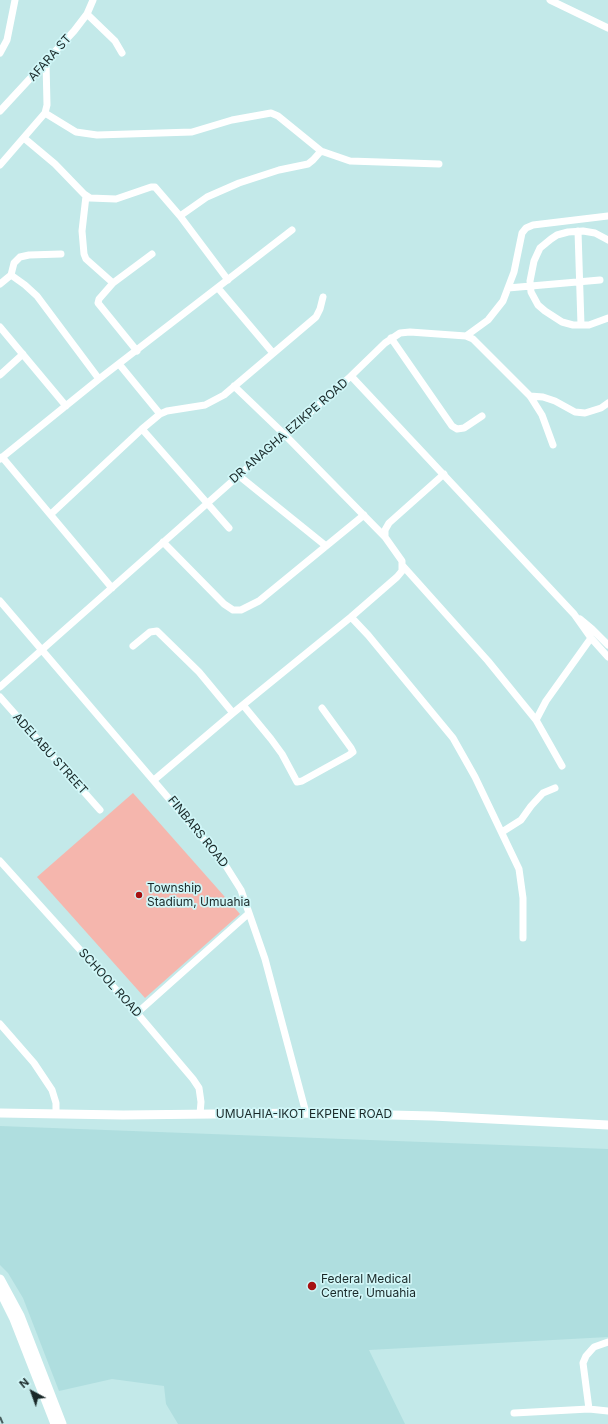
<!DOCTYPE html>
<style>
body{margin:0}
#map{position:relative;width:608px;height:1424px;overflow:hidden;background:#c3e9e9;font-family:Inter,sans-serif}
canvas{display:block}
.north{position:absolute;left:12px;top:1372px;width:40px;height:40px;-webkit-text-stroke:3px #d0f6f7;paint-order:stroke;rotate:319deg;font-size:11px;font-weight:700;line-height:16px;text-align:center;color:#192828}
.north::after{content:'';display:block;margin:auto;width:14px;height:18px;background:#192828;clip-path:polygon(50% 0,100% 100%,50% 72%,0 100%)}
</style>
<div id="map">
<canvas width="608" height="1424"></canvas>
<div class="north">N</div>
</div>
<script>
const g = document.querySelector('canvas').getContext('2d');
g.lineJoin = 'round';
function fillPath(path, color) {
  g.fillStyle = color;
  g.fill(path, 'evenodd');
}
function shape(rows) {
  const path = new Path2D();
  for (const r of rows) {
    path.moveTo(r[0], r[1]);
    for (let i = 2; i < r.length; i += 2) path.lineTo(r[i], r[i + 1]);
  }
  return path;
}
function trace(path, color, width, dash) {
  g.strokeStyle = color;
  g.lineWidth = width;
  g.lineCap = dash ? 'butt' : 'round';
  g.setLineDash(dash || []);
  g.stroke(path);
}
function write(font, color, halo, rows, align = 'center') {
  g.font = font + ' Inter,sans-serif';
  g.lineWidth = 3.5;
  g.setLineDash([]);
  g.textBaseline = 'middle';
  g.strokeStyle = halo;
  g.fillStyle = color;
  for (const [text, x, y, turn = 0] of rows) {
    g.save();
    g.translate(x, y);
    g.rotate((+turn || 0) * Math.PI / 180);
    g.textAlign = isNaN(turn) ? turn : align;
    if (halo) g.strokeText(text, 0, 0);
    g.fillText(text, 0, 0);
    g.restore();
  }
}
fillPath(shape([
 [0,1126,608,1149,608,1337,369,1350,405,1424,178,1424,166,1404,164,1386,112,1379,59,1391,23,1298,8,1273,0,1265]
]), '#afdedf');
fillPath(shape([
 [133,793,240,914,145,998,37,877]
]), '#f5b6ad');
trace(shape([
 [550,0,608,28],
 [87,14,115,41,122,53],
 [0,53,7,40,15,0],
 [0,111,74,31,87,14,93,0],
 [45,113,76,132,97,135,192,132,232,120,271,113,278,116,321,151,350,161,439,164],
 [24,138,55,164,84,194,90,198,116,199,151,187,155,187,180,216,228,280],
 [0,165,45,113,47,105,46,62],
 [86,196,82,231,84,254,86,259,113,283],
 [180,216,207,197,239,183,279,170,308,164,313,160,321,151],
 [578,231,581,325],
 [608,240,595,233,583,231,568,232,557,235,551,239,540,248,534,261,530,281,531,292,538,305,545,311,562,322,573,325,589,325,608,318],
 [11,275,14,263,20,257,29,255,61,254],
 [0,284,11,275,25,285,37,296,99,379],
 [218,288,273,353],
 [508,288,600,280],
 [0,327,66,406],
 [466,336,488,320,503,301,514,272,522,233,526,228,533,225,608,216],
 [391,338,452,426,457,429,464,428,482,416],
 [137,351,98,303,99,299,113,283,152,254],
 [119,364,160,414],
 [0,375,23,354],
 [351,376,385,343,400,333,410,332,466,336,473,339,530,396,542,415,553,445],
 [234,386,284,434,385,537],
 [530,396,543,397,555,401,575,412,585,413,601,408,608,403],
 [142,429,229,528],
 [2,457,112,588],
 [0,459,99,379,292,230],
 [238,475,326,546],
 [51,514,142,429,160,414,167,411,205,405,224,395,316,317,320,309,323,297],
 [163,542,224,604,233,610,241,610,259,601,364,515],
 [403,566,488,661,536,720],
 [0,601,224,863,241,890,265,959,306,1113],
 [351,617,368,635,453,738,475,777,519,869,523,898,523,938],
 [580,619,592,629,608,645],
 [133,646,150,632,157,631,199,672,233,713],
 [0,687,351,376,574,614,591,638,608,657],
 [0,697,100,810],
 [243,705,271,739,282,754,297,782,302,781,349,755,353,752,351,748,322,708],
 [562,766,536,720,546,701,591,638],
 [154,780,233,713,351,617,397,577,402,571,402,561,385,537,385,530,389,523,444,474],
 [502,832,521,820,531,806,543,793,555,788],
 [0,861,137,1013,193,1079,199,1088,201,1102,200,1114],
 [137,1013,248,914],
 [0,1024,34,1063,52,1090,56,1103,56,1114],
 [589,1409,583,1363,586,1356,594,1347,608,1342],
 [514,1413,589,1409,608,1411]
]), '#fff', 7);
trace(shape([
 [0,1113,123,1115,306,1113,433,1116,608,1125],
 [0,1279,20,1316,62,1424],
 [0,1291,14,1319,55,1424]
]), '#fff', 9);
trace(shape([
 [0,1417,3,1424]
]), '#495e5e', 2, [7, 7]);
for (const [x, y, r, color] of [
 [139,895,4,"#a61112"],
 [312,1286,5,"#a61112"]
]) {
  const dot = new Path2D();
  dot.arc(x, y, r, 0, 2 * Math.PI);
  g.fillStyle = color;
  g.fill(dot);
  trace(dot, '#d0f6f7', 1.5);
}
write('12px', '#192828', '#d0f6f7', [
 ["AFARA ST",50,58,-48],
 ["DR ANAGHA EZIKPE ROAD",289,431,-41],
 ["ADELABU STREET",50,754,48],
 ["FINBARS ROAD",198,832,51],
 ["SCHOOL ROAD",110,983,48],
 ["UMUAHIA-IKOT EKPENE ROAD",304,1114]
]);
write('12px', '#192828', '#d0f6f7', [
 ["Township",147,888],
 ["Stadium, Umuahia",147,902],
 ["Federal Medical",321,1279],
 ["Centre, Umuahia",321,1293]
], 'left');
</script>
